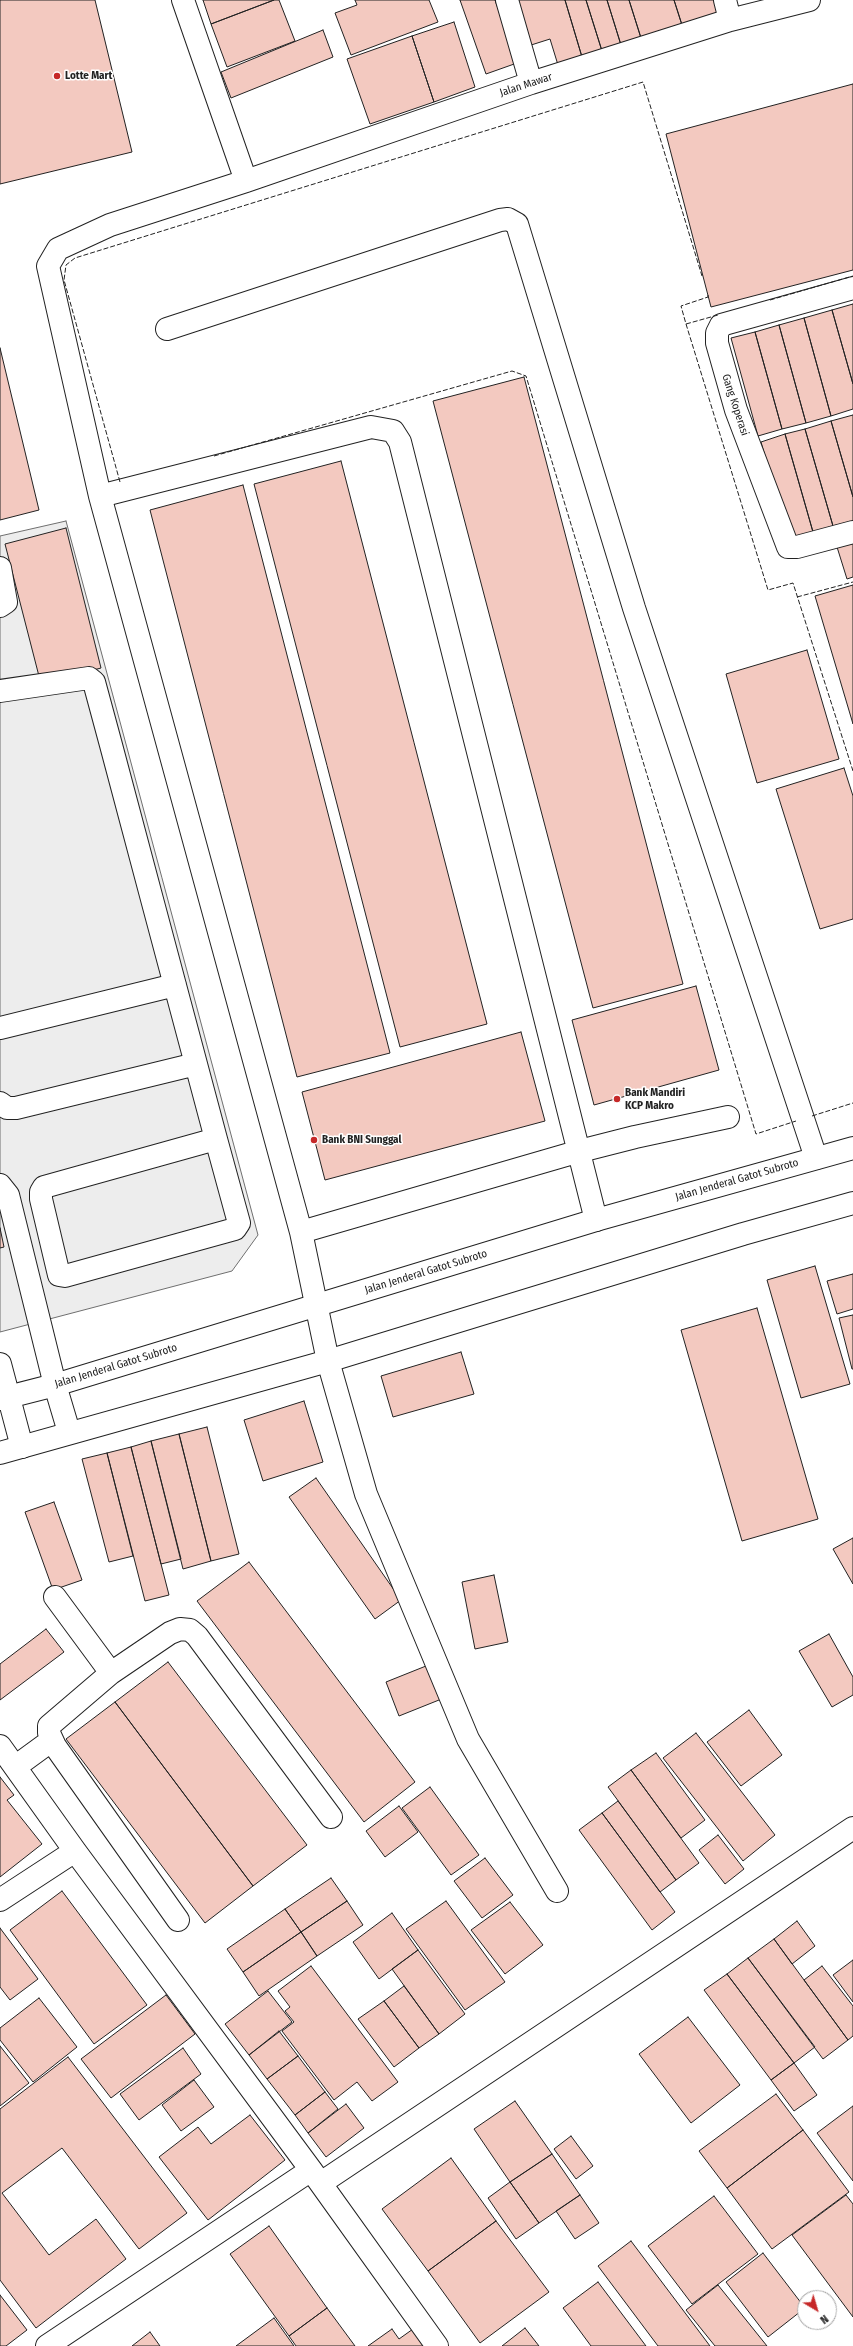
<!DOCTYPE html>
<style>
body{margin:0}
#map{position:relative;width:853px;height:2346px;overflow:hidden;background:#fff;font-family:"Fira Sans Condensed",sans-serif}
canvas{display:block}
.north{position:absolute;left:797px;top:2290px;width:40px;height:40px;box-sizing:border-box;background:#fff;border:1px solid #a7a7a7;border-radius:50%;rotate:142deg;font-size:11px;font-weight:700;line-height:16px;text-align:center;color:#222}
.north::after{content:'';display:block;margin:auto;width:14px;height:18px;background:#c62828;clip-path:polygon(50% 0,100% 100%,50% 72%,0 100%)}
</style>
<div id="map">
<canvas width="853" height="2346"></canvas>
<div class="north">N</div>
</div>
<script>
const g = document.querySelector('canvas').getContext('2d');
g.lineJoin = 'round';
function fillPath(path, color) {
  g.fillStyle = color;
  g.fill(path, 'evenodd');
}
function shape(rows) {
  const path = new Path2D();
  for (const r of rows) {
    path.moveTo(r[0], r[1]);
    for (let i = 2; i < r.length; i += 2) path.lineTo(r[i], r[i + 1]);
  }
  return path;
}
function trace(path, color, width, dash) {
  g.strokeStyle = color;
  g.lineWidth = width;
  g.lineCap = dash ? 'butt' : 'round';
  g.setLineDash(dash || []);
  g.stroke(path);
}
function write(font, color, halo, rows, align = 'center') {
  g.font = font + ' "Fira Sans Condensed",sans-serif';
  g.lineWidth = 3;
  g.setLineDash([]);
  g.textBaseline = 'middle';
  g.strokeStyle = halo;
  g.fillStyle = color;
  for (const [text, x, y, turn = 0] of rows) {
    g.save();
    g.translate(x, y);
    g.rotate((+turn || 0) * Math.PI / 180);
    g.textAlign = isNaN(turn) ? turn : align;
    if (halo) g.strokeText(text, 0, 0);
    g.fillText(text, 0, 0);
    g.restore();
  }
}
const parking = shape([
 [66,521,258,1235,232,1271,0,1332,0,536,66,521]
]);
fillPath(parking, '#ededed');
trace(parking, '#6f6f6f', 1);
const building = shape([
 [0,0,95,0,132,152,0,184,0,0],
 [203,0,274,0,211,24,203,0],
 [274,0,279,0,295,41,227,67,211,24,274,0],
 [355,0,429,0,438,22,351,55,335,13,357,5,355,0],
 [460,0,495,0,517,63,486,74,460,0],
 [513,0,565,0,582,57,558,65,550,39,528,46,513,0],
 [565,0,586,0,602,51,582,57,565,0],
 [586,0,607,0,621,45,602,51,586,0],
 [607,0,629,0,641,38,621,45,607,0],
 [629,0,674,0,682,25,641,38,629,0],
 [674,0,717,0,721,13,682,25,674,0],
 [454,22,475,87,434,102,412,36,454,22],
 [323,30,333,57,231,98,221,72,323,30],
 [412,36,434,102,370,124,347,59,412,36],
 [853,84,853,270,711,307,666,134,853,84],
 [853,304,853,384,832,310,853,304],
 [832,310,853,384,853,409,831,416,804,318,832,310],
 [804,318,831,416,806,423,779,325,804,318],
 [779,325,806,423,782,429,755,332,779,325],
 [755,332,782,429,758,436,731,338,755,332],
 [0,348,39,510,0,520,0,348],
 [524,377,683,984,593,1008,433,401,524,377],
 [853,415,853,497,831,421,853,415],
 [831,421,853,497,853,521,833,526,805,429,831,421],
 [805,429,833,526,813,532,785,434,805,429],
 [785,434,813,532,789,539,761,442,785,434],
 [341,461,487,1024,400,1047,254,484,341,461],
 [243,485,390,1053,297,1077,150,510,243,485],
 [66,528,101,668,41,684,5,544,66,528],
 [853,542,853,577,847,579,837,547,853,542],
 [853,585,853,724,815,596,853,585],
 [807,650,839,759,757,783,726,674,807,650],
 [844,768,853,796,853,919,820,929,776,789,844,768],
 [696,986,719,1070,594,1105,572,1020,696,986],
 [521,1032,545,1121,325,1180,302,1092,521,1032],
 [0,1228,4,1247,0,1248,0,1228],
 [815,1266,850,1384,801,1398,767,1280,815,1266],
 [853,1274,853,1309,837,1314,827,1281,853,1274],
 [757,1308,818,1519,742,1541,681,1330,757,1308],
 [853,1315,853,1369,852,1369,839,1318,853,1315],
 [461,1352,474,1394,393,1417,381,1376,461,1352],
 [304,1401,323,1462,263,1481,244,1420,304,1401],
 [207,1427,239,1554,211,1561,179,1434,207,1427],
 [179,1434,211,1561,183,1569,151,1441,179,1434],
 [151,1441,181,1559,161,1564,131,1447,151,1441],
 [131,1447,169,1595,145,1601,107,1453,131,1447],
 [107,1453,133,1556,109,1562,82,1459,107,1453],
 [316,1478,401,1600,375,1619,289,1497,316,1478],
 [54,1502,82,1580,53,1590,25,1512,54,1502],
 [853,1538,853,1584,833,1549,853,1538],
 [249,1562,415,1782,364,1822,197,1601,249,1562],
 [494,1575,508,1642,475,1649,462,1582,494,1575],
 [46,1629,64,1652,0,1700,0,1664,46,1629],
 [829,1634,853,1677,853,1695,832,1707,799,1651,829,1634],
 [168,1662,307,1845,253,1886,115,1702,168,1662],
 [431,1664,444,1698,399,1716,386,1682,431,1664],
 [115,1702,253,1886,205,1923,66,1739,115,1702],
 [749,1710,782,1755,741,1786,707,1742,749,1710],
 [696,1733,775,1835,743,1861,663,1758,696,1733],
 [656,1753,705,1820,681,1838,631,1770,656,1753],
 [631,1770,699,1863,676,1880,608,1787,631,1770],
 [0,1777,14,1795,7,1800,42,1844,0,1877,0,1777],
 [430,1787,479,1855,451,1875,402,1808,430,1787],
 [618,1801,676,1880,660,1892,602,1813,618,1801],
 [399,1806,418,1832,385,1857,366,1831,399,1806],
 [602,1813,675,1912,652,1930,579,1830,602,1813],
 [718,1835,744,1869,725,1884,699,1850,718,1835],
 [485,1858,513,1895,482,1918,454,1881,485,1858],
 [331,1878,347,1901,301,1932,285,1909,331,1878],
 [62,1891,147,2005,94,2044,10,1930,62,1891],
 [347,1901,363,1925,317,1956,301,1932,347,1901],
 [446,1901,505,1982,465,2010,406,1929,446,1901],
 [510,1902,543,1945,505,1974,471,1930,510,1902],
 [285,1909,301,1932,243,1972,227,1949,285,1909],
 [392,1913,418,1950,379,1979,353,1942,392,1913],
 [797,1921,815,1946,792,1964,774,1939,797,1921],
 [0,1928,38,1979,10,2000,0,1987,0,1928],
 [301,1932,317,1956,259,1996,243,1972,301,1932],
 [774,1939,848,2040,823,2059,748,1958,774,1939],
 [418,1950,465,2014,439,2034,392,1969,418,1950],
 [748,1958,815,2047,794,2063,727,1974,748,1958],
 [853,1960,853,2002,833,1975,853,1960],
 [311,1966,398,2082,372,2101,357,2082,334,2100,282,2031,294,2022,285,2011,290,2007,278,1991,311,1966],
 [822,1966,853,2006,853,2036,848,2040,804,1980,822,1966],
 [727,1974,794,2063,771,2080,704,1990,727,1974],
 [404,1986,439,2034,419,2048,384,2001,404,1986],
 [268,1991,292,2022,249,2055,225,2024,268,1991],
 [166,1995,195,2034,111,2098,81,2059,166,1995],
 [39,1998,77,2047,33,2082,0,2040,0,2028,39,1998],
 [384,2001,419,2048,394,2067,358,2019,384,2001],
 [688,2017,740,2085,691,2123,639,2054,688,2017],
 [279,2031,298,2056,267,2079,249,2055,279,2031],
 [0,2046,29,2083,0,2106,0,2046],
 [183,2048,201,2074,139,2120,120,2094,183,2048],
 [298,2056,325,2092,295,2115,267,2079,298,2056],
 [68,2057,187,2213,139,2249,62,2148,2,2193,49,2255,96,2219,126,2259,36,2328,0,2280,0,2109,68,2057],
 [794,2063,817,2095,794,2111,771,2080,794,2063],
 [194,2080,214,2107,181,2131,162,2105,194,2080],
 [325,2092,338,2109,308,2133,295,2115,325,2092],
 [776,2094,803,2130,727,2188,699,2151,776,2094],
 [515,2101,552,2154,510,2182,474,2129,515,2101],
 [346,2104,364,2128,326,2157,308,2133,346,2104],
 [853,2106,853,2181,817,2133,853,2106],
 [250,2115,285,2160,208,2220,159,2157,198,2127,211,2144,250,2115],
 [803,2130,849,2192,772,2249,727,2188,803,2130],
 [571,2136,593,2166,576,2179,554,2149,571,2136],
 [552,2154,580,2195,539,2223,510,2182,552,2154],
 [451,2158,496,2221,428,2271,382,2209,451,2158],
 [510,2182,539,2223,516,2239,488,2198,510,2182],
 [580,2195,599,2223,575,2239,556,2211,580,2195],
 [846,2195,853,2204,853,2317,792,2235,846,2195],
 [714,2196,758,2254,692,2304,648,2246,714,2196],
 [496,2221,549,2292,480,2343,428,2271,496,2221],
 [269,2226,327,2308,289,2336,230,2254,269,2226],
 [631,2241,710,2346,658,2346,598,2266,631,2241],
 [763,2253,805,2308,768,2337,726,2282,763,2253],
 [598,2282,646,2346,591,2346,563,2308,598,2282],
 [718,2285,767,2346,715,2346,686,2310,718,2285],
 [0,2295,27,2330,6,2346,0,2346,0,2295],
 [327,2308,355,2346,296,2346,289,2336,327,2308],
 [274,2318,294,2346,236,2346,274,2318],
 [525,2328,539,2346,502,2346,525,2328],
 [392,2329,399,2339,413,2329,426,2346,368,2346,392,2329],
 [150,2332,160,2346,132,2346,150,2332]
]);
fillPath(building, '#f3c9c0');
trace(building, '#222', 1);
const minor = shape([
 [183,0,246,181],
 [507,0,531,83],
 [725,0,730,20],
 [853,288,721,325,717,333,717,343,736,410,788,547,797,547,853,532],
 [167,329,500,220,508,219,517,224,634,608,816,1158],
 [100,496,371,427,393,431,400,442,596,1220],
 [0,568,6,602,0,606],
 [0,691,89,678,94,682,111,745,153,903,216,1139,239,1223,235,1229,65,1276,59,1275,41,1199,41,1192,44,1187,216,1139],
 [0,1028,175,985],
 [0,1103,7,1108,16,1108,196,1064],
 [0,1185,8,1195,55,1385,69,1432],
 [301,1232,580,1151,635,1137,728,1117],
 [0,1364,22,1447],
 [55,1597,111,1673,170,1633,180,1629,190,1630,197,1636,331,1817],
 [111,1673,49,1726,49,1733,55,1746,178,1920],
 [0,1746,75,1851,311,2170,437,2346],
 [15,1767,52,1740],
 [557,1891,468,1739,366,1494,328,1361,301,1232,100,496,48,266,58,249,110,225,246,181,531,83,730,20,809,0],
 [0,1900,75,1851],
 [321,2183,853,1828],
 [47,2346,311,2170]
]);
const highway = shape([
 [0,1399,55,1385,596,1220,853,1148],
 [0,1453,328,1361,743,1234,853,1203]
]);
trace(minor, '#222', 24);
trace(highway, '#222', 24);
trace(minor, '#fff', 22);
trace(highway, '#fff', 22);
trace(shape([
 [708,295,708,297,681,306,686,324,768,590,793,583,853,771],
 [770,300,853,276],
 [686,324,718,315],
 [214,456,512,371,526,376,756,1134,796,1121],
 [120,482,64,280,66,265,75,258,643,82,702,276],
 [797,597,853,582],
 [812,1116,853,1103]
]), '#222', 1, [5, 2]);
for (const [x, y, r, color] of [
 [57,76,4,"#c62828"],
 [617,1099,4,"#c62828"],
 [314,1140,4,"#c62828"]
]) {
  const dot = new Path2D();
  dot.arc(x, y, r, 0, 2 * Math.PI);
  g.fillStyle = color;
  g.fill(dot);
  trace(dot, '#fff', 1.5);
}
write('bold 11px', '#222', '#fff', [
 ["Lotte Mart",65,76],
 ["Bank Mandiri",625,1093],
 ["KCP Makro",625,1106],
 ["Bank BNI Sunggal",322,1140]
], 'left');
write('11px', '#222', '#fff', [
 ["Jalan Mawar",526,85,-18],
 ["Gang Koperasi",735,405,72],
 ["Jalan Jenderal Gatot Subroto",737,1180,-16],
 ["Jalan Jenderal Gatot Subroto",426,1272,-17],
 ["Jalan Jenderal Gatot Subroto",116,1366,-17]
]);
</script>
